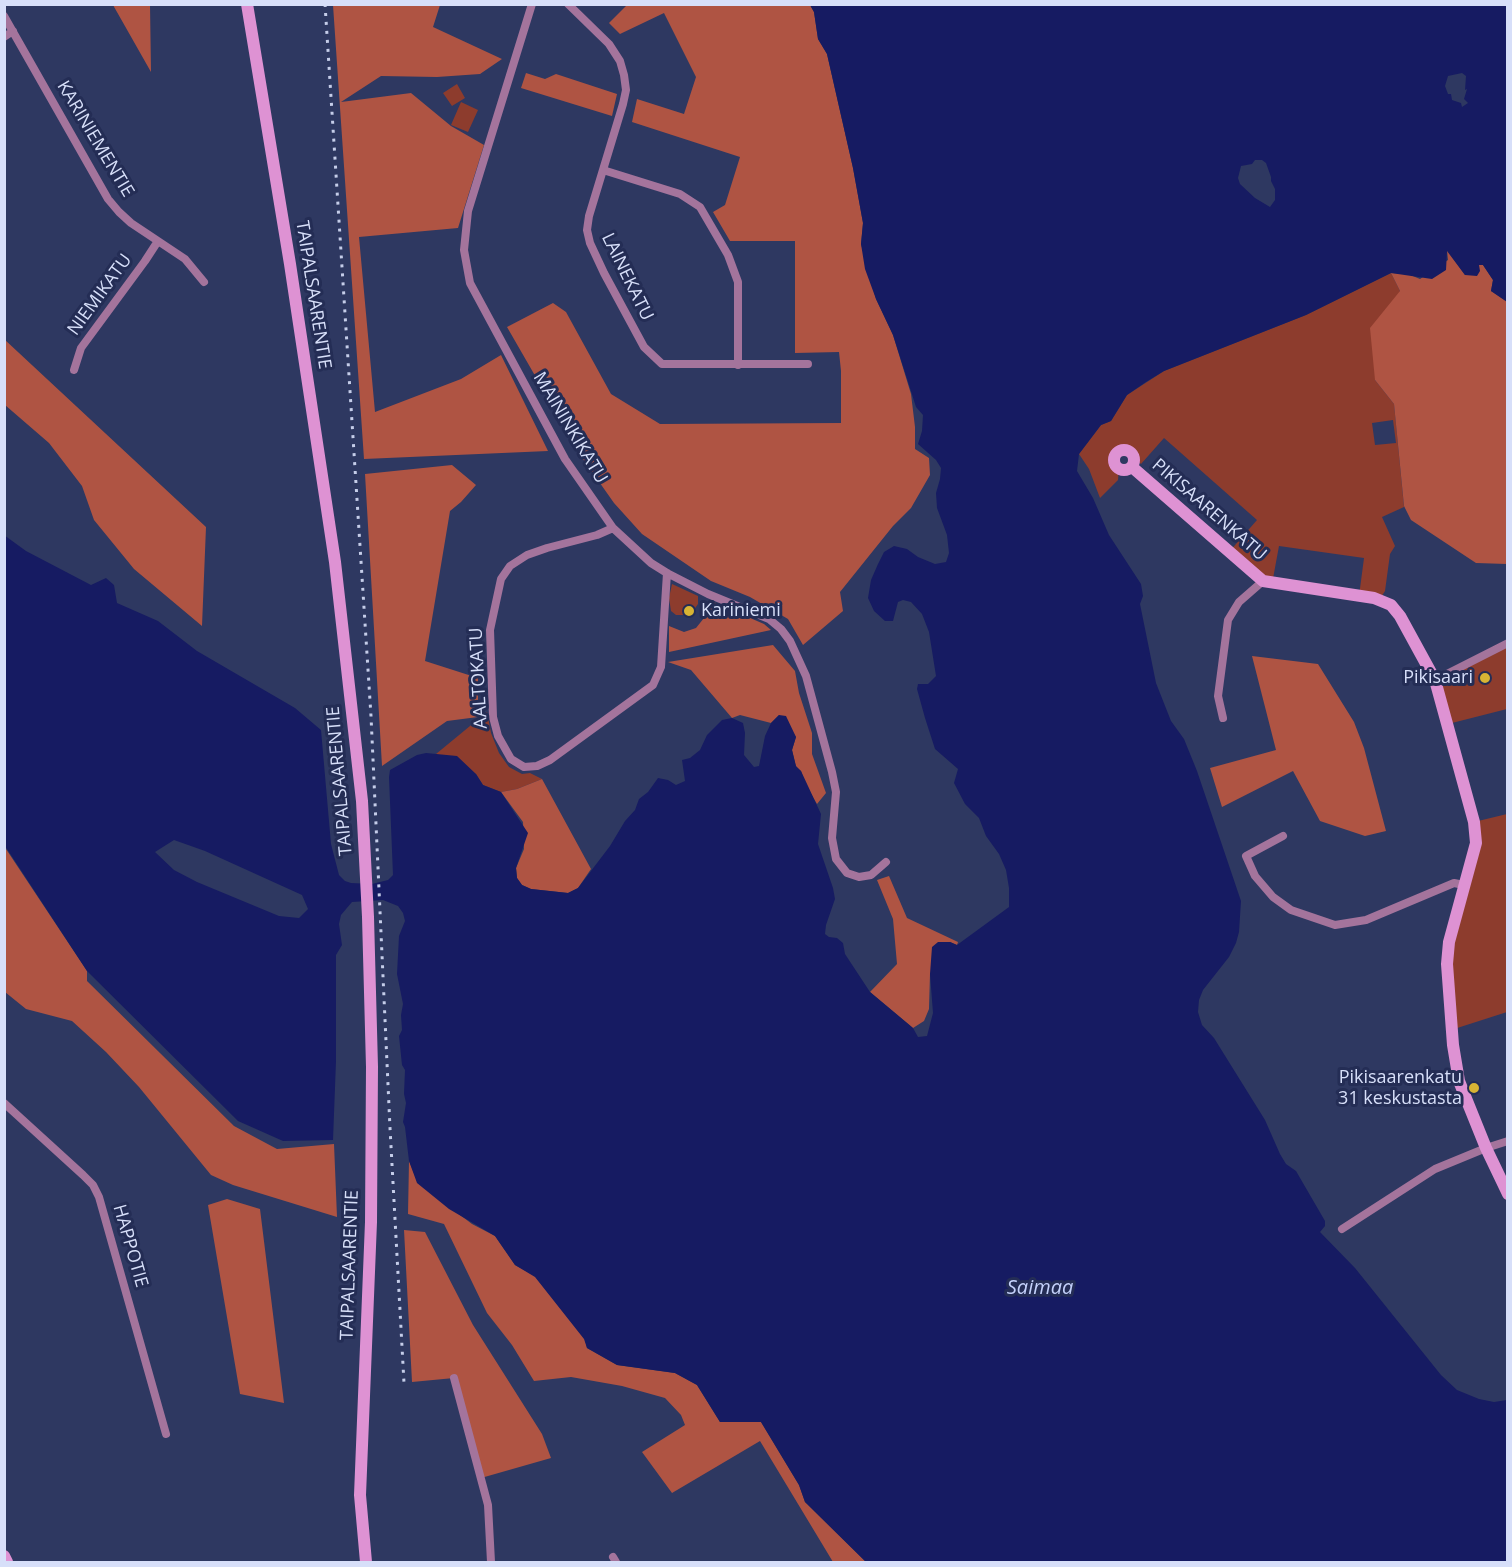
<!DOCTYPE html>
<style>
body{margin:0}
#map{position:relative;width:1512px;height:1567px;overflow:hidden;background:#2e3861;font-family:"Open Sans",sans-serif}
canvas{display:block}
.frame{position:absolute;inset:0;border:6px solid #d7dff9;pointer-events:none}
</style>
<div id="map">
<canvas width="1512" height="1567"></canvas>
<div class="frame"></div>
</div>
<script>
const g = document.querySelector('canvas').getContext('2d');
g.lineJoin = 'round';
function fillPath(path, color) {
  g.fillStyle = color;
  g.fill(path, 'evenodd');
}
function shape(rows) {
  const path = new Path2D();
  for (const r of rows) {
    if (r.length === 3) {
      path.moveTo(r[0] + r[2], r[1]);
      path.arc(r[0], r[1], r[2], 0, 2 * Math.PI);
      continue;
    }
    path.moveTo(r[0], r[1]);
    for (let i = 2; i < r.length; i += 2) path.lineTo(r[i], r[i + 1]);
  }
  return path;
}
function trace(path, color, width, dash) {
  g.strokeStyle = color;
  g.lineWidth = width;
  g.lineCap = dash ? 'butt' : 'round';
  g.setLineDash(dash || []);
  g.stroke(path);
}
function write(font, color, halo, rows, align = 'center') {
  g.font = font + ' "Open Sans",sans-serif';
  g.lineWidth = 6;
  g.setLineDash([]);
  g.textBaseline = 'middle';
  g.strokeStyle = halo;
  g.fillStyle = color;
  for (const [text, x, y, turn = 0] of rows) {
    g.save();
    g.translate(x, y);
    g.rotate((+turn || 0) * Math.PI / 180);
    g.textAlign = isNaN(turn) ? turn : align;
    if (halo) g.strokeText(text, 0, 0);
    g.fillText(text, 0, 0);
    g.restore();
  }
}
fillPath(shape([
 [457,84,465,98,452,106,443,93],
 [461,102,478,110,468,132,451,125],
 [1391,273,1400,291,1375,380,1394,404,1404,507,1382,517,1395,546,1390,554,1385,591,1380,599,1359,596,1364,558,1279,546,1272,584,1229,552,1257,520,1164,438,1141,464,1128,451,1117,452,1113,460,1119,469,1118,480,1100,498,1089,469,1079,454,1101,425,1111,421,1127,395,1164,371,1306,315],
 [1393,420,1396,443,1375,445,1372,423],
 [672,584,698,596,698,604,693,611,684,615,676,615,671,611,669,598],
 [1507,643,1507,709,1448,724,1435,680],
 [487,712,491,733,499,753,509,767,522,774,530,773,542,779,517,789,501,792,483,785,476,774,436,754],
 [1507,814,1507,1012,1451,1030,1447,964,1464,885,1474,822]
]), '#8d3c2d');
fillPath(shape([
 [113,5,150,5,151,72],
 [333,5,440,5,433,27,502,59,480,74,437,77,381,76,341,102,411,93,451,126,484,145,458,228,359,237,375,412,461,379,501,355,548,451,364,459],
 [627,5,810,5,814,12,818,39,827,54,853,168,863,223,861,244,876,299,893,335,911,394,915,427,915,449,929,458,930,475,911,508,893,526,840,592,843,611,803,645,788,619,750,597,711,581,642,534,614,503,583,459,507,327,553,303,566,312,611,394,660,424,841,423,841,371,839,352,795,353,795,241,730,241,713,212,725,205,740,157,632,122,637,99,684,114,696,77,664,13,620,34,609,23],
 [526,73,545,79,556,74,617,94,612,116,521,88],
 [1447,250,1465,275,1479,264,1483,265,1493,280,1491,291,1508,302,1507,564,1476,563,1411,520,1404,506,1394,404,1375,380,1370,328,1400,291,1391,273,1408,274,1420,279,1448,260],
 [4,339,206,527,202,626,134,569,94,520,82,486,49,443,5,405],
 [452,465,476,485,461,502,450,511,425,661,478,678,478,717,447,721,382,766,365,474],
 [711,601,764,624,771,630,669,652,669,626,684,632,696,628,704,618],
 [773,645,795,671,799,693,812,733,812,754,826,793,817,804,805,784,801,771,796,767,792,750,796,737,779,715,771,723,740,715,732,718,691,670,668,662],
 [1252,656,1318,664,1354,722,1364,748,1386,831,1365,836,1320,821,1293,771,1222,807,1210,768,1276,750],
 [542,779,591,869,578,888,568,893,531,889,522,885,517,878,516,868,524,849,523,822,501,792,517,789],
 [4,846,87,971,87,981,234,1126,277,1149,334,1144,337,1217,233,1185,211,1175,139,1087,106,1052,72,1021,26,1009,5,992],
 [889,876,907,918,958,942,957,945,950,942,930,974,929,1009,924,1021,913,1028,870,992,897,964,893,919,877,880],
 [409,1161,418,1183,472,1224,495,1236,515,1265,535,1276,585,1339,587,1348,617,1365,675,1373,697,1385,720,1422,761,1422,799,1485,805,1502,866,1562,833,1562,760,1441,672,1493,642,1452,685,1425,681,1415,665,1398,622,1386,571,1377,534,1381,512,1345,487,1313,444,1224,408,1214],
 [227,1199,260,1209,284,1403,240,1394,208,1205],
 [404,1230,425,1232,473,1325,542,1434,551,1458,481,1478,454,1378,412,1382]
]), '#af5443');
fillPath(shape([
 [810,5,1507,5,1507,302,1491,291,1493,280,1483,265,1479,265,1480,271,1477,276,1465,275,1447,251,1446,270,1432,279,1391,273,1306,315,1164,371,1146,382,1127,395,1111,421,1101,425,1079,454,1077,471,1093,498,1109,535,1141,584,1143,596,1140,604,1156,683,1171,721,1184,739,1197,771,1241,901,1239,932,1236,943,1229,957,1203,990,1199,1000,1198,1012,1202,1025,1214,1038,1265,1120,1280,1154,1286,1164,1296,1171,1325,1221,1325,1226,1320,1232,1355,1268,1441,1375,1457,1390,1479,1399,1494,1402,1507,1400,1507,1562,866,1562,805,1502,799,1485,761,1422,720,1422,697,1385,675,1373,617,1365,587,1348,584,1339,535,1277,515,1265,495,1236,449,1209,417,1183,409,1161,405,1127,403,1122,406,1103,404,1094,405,1070,402,1065,399,1036,402,1030,401,1015,403,1004,397,974,399,936,405,921,403,913,398,906,383,900,352,902,341,915,339,924,342,945,336,955,336,1061,333,1140,283,1141,238,1121,87,971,5,846,4,535,26,551,91,585,106,578,114,585,117,603,158,621,197,651,295,708,321,730,331,844,339,875,345,881,351,883,372,884,388,880,393,875,389,777,390,770,417,755,426,753,457,756,476,774,483,785,501,792,528,833,516,868,517,878,522,885,531,889,568,893,578,888,610,846,625,821,635,810,639,799,648,792,658,778,668,780,676,785,685,781,682,760,690,758,700,750,707,735,722,720,732,718,743,723,745,733,744,755,754,767,759,766,765,736,771,723,779,715,786,716,796,737,792,750,796,766,801,771,821,814,818,844,833,888,835,899,826,925,825,934,829,937,837,938,843,943,845,954,870,992,913,1028,918,1037,927,1036,933,1013,930,974,932,947,938,942,950,942,957,945,1009,907,1009,888,1006,870,999,854,986,836,979,818,965,804,954,783,958,769,935,749,925,718,917,689,918,684,928,684,936,676,929,632,922,614,911,602,903,600,898,602,893,621,885,621,874,611,868,598,871,580,878,564,884,552,894,546,907,549,918,557,935,564,946,562,949,553,947,535,937,508,936,493,940,479,941,468,936,460,918,444,922,431,923,415,916,407,893,335,876,299,865,269,861,244,863,223,853,168,827,54,818,39,814,12],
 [1462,73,1466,76,1465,90,1467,89,1464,99,1468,103,1462,107,1461,103,1452,100,1451,94,1448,94,1445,86,1448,76],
 [1255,160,1262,160,1266,163,1271,177,1271,181,1275,189,1275,200,1270,207,1255,198,1240,184,1238,178,1241,166,1252,164],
 [174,840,205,851,302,895,308,909,299,918,279,916,197,882,174,870,155,852]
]), '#161b62');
trace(shape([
 [532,4,468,211,464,250,470,283,565,459,613,528,651,563,667,573,708,594,769,619,781,629,790,641,806,676,832,772,836,792,832,838,836,859,847,873,859,877,871,875,886,862],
 [568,4,609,44,620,61,624,75,626,90,623,104,589,216,587,230,590,243,604,273,644,347,662,364,808,364],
 [4,16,108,199,119,212,131,223,185,259,204,282],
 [4,37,13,31],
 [603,170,680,194,700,207,728,255,738,282,738,365],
 [74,370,81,348,145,261,158,241],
 [613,528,597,535,547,548,527,555,510,566,501,579,490,630,493,717,498,736,511,759,524,767,537,766,550,760,653,685,661,667,667,573],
 [1435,680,1508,643],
 [1223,718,1218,696,1228,620,1239,602,1263,581],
 [1283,836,1246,856,1255,876,1273,897,1291,910,1335,925,1366,920,1454,883,1464,885],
 [4,1103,83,1175,93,1185,99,1197,166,1434],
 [1342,1229,1435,1169,1486,1148,1508,1141],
 [454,1378,488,1505,491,1562],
 [613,1557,616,1562]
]), '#a4749c', 8);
trace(shape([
 [247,4,290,264,335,562,362,801,368,917,372,1067,371,1222,360,1495,366,1562],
 [1124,460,10],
 [1132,467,1263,581,1374,598,1391,605,1400,616,1435,680,1474,822,1476,843,1449,942,1447,964,1453,1045,1459,1081,1486,1148,1508,1194],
 [4,1556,7,1562]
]), '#de92d3', 12);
trace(shape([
 [325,4,371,716,390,1128,404,1383]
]), '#c5cde9', 3, [3, 6]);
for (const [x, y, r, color] of [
 [689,611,6,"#d8b434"],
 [1485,678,6,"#d8b434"],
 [1474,1088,6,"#d8b434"]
]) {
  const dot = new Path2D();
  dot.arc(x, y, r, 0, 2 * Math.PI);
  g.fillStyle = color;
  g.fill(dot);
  trace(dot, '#242d55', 2);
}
write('18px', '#d7dff9', '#242d55', [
 ["KARINIEMENTIE",95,139,59],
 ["LAINEKATU",627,277,64],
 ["NIEMIKATU",100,295,-54],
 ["TAIPALSAARENTIE",313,295,81],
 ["MAININKIKATU",570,428,59],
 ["PIKISAARENKATU",1209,510,41],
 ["AALTOKATU",479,678,-93],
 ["TAIPALSAARENTIE",340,781,-95],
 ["HAPPOTIE",130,1246,74],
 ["TAIPALSAARENTIE",350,1265,-88]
]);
write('18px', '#d7dff9', '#242d55', [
 ["Kariniemi",701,611,"left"],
 ["Pikisaari",1473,678],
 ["Pikisaarenkatu",1462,1078],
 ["31 keskustasta",1462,1099]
], 'right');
write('italic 20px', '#c4d1fb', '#242d55', [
 ["Saimaa",1040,1288]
]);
</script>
